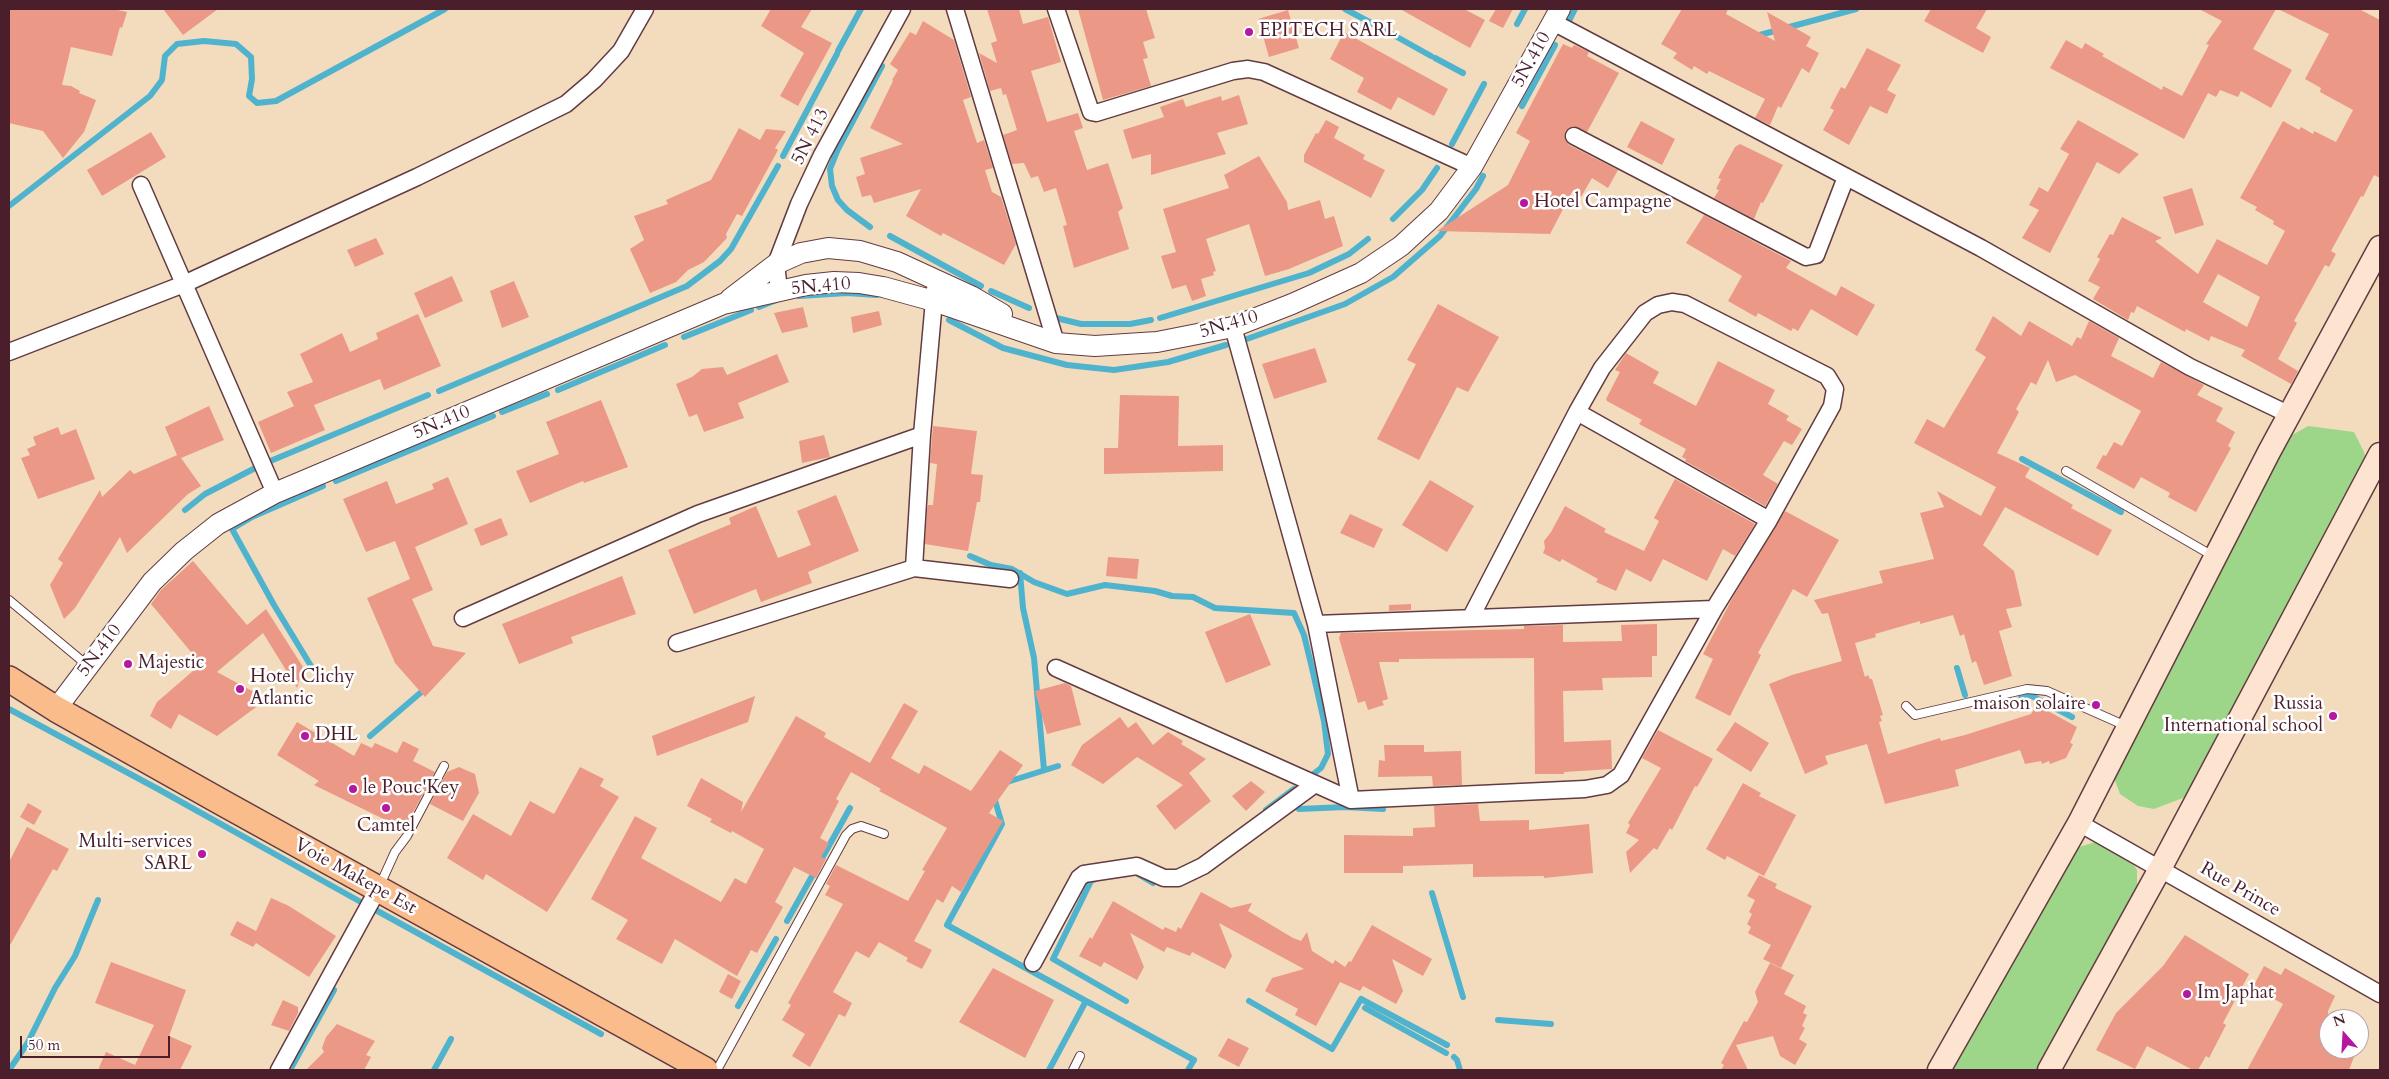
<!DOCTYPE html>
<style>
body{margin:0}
#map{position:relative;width:2389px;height:1079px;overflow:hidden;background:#f3dcbe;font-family:Cardo,serif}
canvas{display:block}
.frame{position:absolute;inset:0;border:10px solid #4a1f2b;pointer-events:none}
.north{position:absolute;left:2319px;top:1009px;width:50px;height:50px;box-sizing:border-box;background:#fff;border:1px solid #b7a5aa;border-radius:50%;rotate:341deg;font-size:14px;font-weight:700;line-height:20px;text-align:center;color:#4a1f2b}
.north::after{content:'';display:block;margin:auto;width:18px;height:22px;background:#b5179e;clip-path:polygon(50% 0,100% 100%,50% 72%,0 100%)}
.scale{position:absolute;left:20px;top:1036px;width:150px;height:22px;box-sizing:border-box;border:2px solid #4a1f2b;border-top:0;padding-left:6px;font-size:15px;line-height:18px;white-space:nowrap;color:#4a1f2b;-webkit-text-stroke:4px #fff;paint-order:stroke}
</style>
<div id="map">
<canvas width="2389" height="1079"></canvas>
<div class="frame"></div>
<div class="north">N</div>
<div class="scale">50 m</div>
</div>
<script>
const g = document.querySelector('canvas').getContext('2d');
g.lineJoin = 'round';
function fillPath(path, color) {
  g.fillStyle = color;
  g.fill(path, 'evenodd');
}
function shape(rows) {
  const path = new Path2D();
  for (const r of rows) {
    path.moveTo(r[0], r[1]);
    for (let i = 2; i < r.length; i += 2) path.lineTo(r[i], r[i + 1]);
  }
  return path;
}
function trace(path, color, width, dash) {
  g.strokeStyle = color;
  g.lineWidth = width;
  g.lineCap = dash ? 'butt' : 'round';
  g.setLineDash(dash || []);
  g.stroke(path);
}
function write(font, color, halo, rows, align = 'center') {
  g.font = font + ' Cardo,serif';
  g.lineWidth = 5;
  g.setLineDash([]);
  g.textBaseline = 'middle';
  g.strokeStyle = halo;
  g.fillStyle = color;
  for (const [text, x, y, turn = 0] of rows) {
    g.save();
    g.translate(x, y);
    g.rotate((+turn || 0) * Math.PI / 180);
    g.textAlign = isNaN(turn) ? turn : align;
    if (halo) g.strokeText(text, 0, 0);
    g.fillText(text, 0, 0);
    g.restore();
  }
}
fillPath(shape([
 [2308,426,2354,432,2364,452,2369,471,2196,793,2154,809,2138,806,2120,794,2110,767,2285,439],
 [2102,840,2131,860,2137,870,2137,909,2048,1070,1941,1070,2076,848]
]), '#9dd689');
trace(shape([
 [1345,9,1377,26],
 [1568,23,1575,9],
 [1517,24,1525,9],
 [1381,28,1431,56],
 [1756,36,1856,9],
 [838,51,861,9],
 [1435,58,1463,73],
 [830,67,837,54],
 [1522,106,1555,45],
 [1452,144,1484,84],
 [783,156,829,69],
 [9,206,150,96,162,80,165,56,177,44,204,41,236,44,251,57,252,79,249,96,257,103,276,101,445,9],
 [1393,219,1422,190,1437,168],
 [870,227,847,210,838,200,832,186,830,169,838,149,882,66],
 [890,236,981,286],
 [991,291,1029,308],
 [799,296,847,293,876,295],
 [759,307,774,301],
 [1052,317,1081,324,1130,324,1151,320],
 [1160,318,1309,273,1349,254,1368,239],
 [949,320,1003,348,1067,365,1114,370,1168,362,1226,345],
 [684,337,751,310],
 [1244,340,1345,304,1393,277,1440,236,1476,189,1483,176],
 [558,390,665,345],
 [439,391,687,286,720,261,731,249,778,166],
 [502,412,547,394],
 [2022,459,2121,512],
 [268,462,428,395],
 [336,481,493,416],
 [185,510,205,494,261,465],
 [970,556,991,565,1012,569,1034,582,1067,594,1105,585,1155,591,1172,596,1193,597,1215,608,1294,613,1304,635,1312,668,1324,721,1328,754,1321,768,1307,779],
 [1020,573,1023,608,1034,658,1044,770],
 [311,666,274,605,232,529,252,517,323,486],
 [1957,668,1965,695],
 [2021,696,2030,695,2072,717],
 [9,709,158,789,359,901],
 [370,736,426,688],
 [1004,783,1058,766],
 [994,797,1002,824,947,925,1194,1060,1188,1070],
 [1296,807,1299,809,1345,807,1383,809],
 [1266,810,1294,789],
 [1138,874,1153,883],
 [1096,879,1091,881,1053,959,1126,1001],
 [1432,893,1463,997],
 [372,908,601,1034],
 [787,921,850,808],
 [1249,1001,1332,1049,1361,999,1447,1045],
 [738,1006,776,939],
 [1365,1008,1446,1053],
 [1498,1020,1551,1024],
 [1454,1057,1457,1060,1460,1070],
 [9,1070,27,1044,55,988,75,956,98,900],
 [290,1070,334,990],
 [434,1070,451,1039],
 [1049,1070,1086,1001]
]), '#4fb3cd', 6);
fillPath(shape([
 [9,9,113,9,127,12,122,28,120,27,112,56,71,47,62,85,71,86,80,91,79,93,96,100,84,132,63,158,43,131,9,123],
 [163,9,218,9,183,35],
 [771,9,812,9,801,27,832,43,798,106,780,96,804,53,761,26],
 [987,9,1019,9,1023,24,1048,17,1061,62,1031,71,1047,122,1078,113,1083,128,1074,131,1087,170,1108,163,1123,208,1118,212,1129,249,1074,268,1063,226,1067,225,1056,188,1044,192,1038,176,1031,178,1024,163,1012,164,1003,135,1017,130,1006,94,1003,95,1001,88,990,91,979,53,997,63,991,43,997,41],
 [1078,9,1146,9,1155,38,1143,42,1148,58,1143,59,1151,86,1103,100],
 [1400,9,1464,9,1485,20,1470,48],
 [1496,9,1513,9,1503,28,1489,21],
 [1682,9,1728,9,1726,14,1775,41,1767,12,1811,37,1806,46,1819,53,1809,73,1802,68,1781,108,1778,106,1770,125,1755,118,1765,99,1709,71,1707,74,1694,66,1692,70,1673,58,1677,53,1661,44],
 [1931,9,1987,9,1976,28,1991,37,1983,53,1924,21],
 [2199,9,2276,9,2253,49,2292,70,2271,108,2241,91,2238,97,2220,90,2216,97,2208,93,2184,139,2050,68,2066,40,2082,49,2085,43,2104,54,2102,56,2162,90,2163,86,2182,96,2209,45,2206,44,2222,21],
 [2278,9,2359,9,2380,20,2380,178,2374,175,2363,197,2361,196,2331,251,2336,254,2329,267,2325,265,2294,321,2297,323,2278,359,2298,371,2291,384,2241,356,2245,350,2211,336,2209,341,2186,329,2185,332,2137,306,2134,313,2131,312,2128,320,2093,299,2100,287,2088,281,2100,259,2097,257,2110,234,2113,235,2122,217,2162,238,2155,241,2198,274,2217,239,2267,265,2285,231,2273,224,2274,221,2255,210,2257,207,2240,198,2268,148,2283,121,2299,130,2301,127,2313,134,2314,131,2336,142,2353,110,2320,92,2321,88,2305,79,2329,34],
 [2218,274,2260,297,2247,327,2203,302],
 [1288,10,1299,48,1269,57,1258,19],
 [923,21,954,40,971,97,963,100,977,143,984,140,993,168,985,170,992,192,1001,197,1016,244,1004,265,943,233,941,236,906,216,921,189,874,203,871,195,862,197,856,177,865,174,860,158,903,144,870,128,893,81,892,80,898,70,890,64,910,32,916,35],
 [1344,32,1448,89,1434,116,1398,97,1391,110,1357,92,1364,78,1330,59],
 [1563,44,1572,48,1574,45,1589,52,1587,56,1619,73,1587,132,1573,126,1565,131,1564,136,1569,145,1618,170,1608,188,1592,178,1581,197,1572,192,1550,234,1437,231,1508,185,1530,141,1516,133],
 [1867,48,1901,65,1887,90,1896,95,1887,114,1870,106,1849,145,1823,130,1834,110,1830,108,1841,87,1845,89],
 [1239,95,1248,124,1217,133,1226,154,1151,175,1151,154,1132,159,1123,130,1164,117,1160,107,1183,99,1186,107,1221,96,1222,101],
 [1326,120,1339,127,1334,138,1365,155,1363,159,1385,170,1371,198,1304,162,1304,155,1316,133,1318,134],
 [2078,120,2139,154,2119,174,2097,162,2050,253,2022,238,2039,210,2029,205,2039,187,2048,192,2069,154,2060,149],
 [1641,121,1675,139,1662,165,1627,147],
 [739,128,760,140,766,129,786,131,775,148,778,150,742,216,737,214,726,234,727,238,704,262,688,270,676,282,650,293,630,249,644,240,634,216,668,204,666,200,711,180],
 [151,132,166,157,102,196,87,170],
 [1740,144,1783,165,1763,203,1761,202,1754,219,1714,198,1719,190,1716,189,1721,179,1718,178,1735,147],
 [1259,156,1287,202,1288,210,1320,200,1325,219,1334,216,1343,246,1289,269,1265,276,1249,224,1206,239,1216,271,1213,272,1214,275,1201,279,1206,296,1192,301,1186,285,1172,289,1161,256,1176,252,1163,209,1229,188,1224,175],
 [2192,188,2204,225,2175,234,2163,197],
 [1704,215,1791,261,1786,268,1836,296,1841,286,1875,305,1857,336,1811,309,1798,331,1793,328,1791,331,1758,313,1756,317,1728,301,1742,276,1686,243],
 [376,238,384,254,355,267,347,250],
 [452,276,463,301,425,318,414,293],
 [514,281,529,317,502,328,490,291],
 [1438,304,1499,337,1468,392,1457,387,1419,460,1377,439,1416,364,1407,360],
 [803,307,808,327,782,333,774,313],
 [879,311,882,325,853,333,851,317],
 [418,314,441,366,384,390,380,379,314,405,325,430,271,453,258,422,294,406,287,392,313,382,300,354,342,333,350,352,378,339,376,333],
 [1993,316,2021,336,2029,321,2072,346,2077,337,2081,339,2089,321,2119,338,2111,356,2153,378,2161,362,2204,385,2197,395,2223,408,2216,421,2235,432,2228,446,2231,448,2196,512,2168,497,2170,493,2141,477,2134,489,2096,468,2103,455,2106,456,2114,442,2122,446,2141,411,2075,375,2056,382,2048,360,2036,385,2031,382,2016,409,2019,412,1997,453,2030,468,2025,477,2073,505,2071,508,2112,530,2098,556,2005,507,1983,545,2014,571,2022,606,2006,609,2012,627,1999,631,2012,676,1984,685,1976,661,1972,663,1964,634,1960,636,1953,615,1920,624,1920,621,1875,634,1876,637,1855,643,1865,677,1868,675,1870,679,1872,679,1883,715,1880,716,1882,721,1879,722,1888,754,1940,738,1941,741,1965,735,2031,714,2037,705,2077,727,2070,743,2073,744,2066,758,2050,764,2049,761,2042,764,2041,761,2025,764,2020,750,1955,770,1959,786,1885,804,1867,744,1825,756,1828,764,1805,774,1769,684,1792,675,1842,661,1828,613,1822,614,1814,600,1883,583,1879,571,1934,559,1920,513,1944,507,1937,491,1981,516,1996,487,1914,443,1927,419,1944,428,1986,357,1975,350],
 [1315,348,1327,382,1274,399,1262,364],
 [1626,353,1659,372,1653,383,1696,406,1718,361,1775,390,1768,404,1789,416,1786,420,1802,429,1792,445,1784,441,1763,475,1778,484,1765,506,1685,461,1686,459,1682,457,1686,449,1639,424,1642,420,1607,401,1606,399,1620,372,1615,370],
 [777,354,789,382,738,403,744,418,704,432,697,414,689,417,676,384,692,377,702,369,723,367,727,375],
 [1120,395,1179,396,1178,446,1223,445,1223,471,1104,474,1104,448,1118,448],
 [601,400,628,467,584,483,583,481,530,503,516,471,559,454,546,422],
 [209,406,224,440,181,458,201,486,188,494,127,553,120,537,75,608,64,619,50,585,63,563,58,559,100,490,102,497,130,470,134,474,177,455,165,427],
 [933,426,977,431,971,474,983,475,980,502,977,502,968,551,925,544,927,510,928,505,933,505,937,464,930,463],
 [58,427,61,435,76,429,95,479,38,499,21,458,30,455,27,449,36,445,33,437],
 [824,435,830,457,802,463,799,441],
 [448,477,468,524,415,547,433,590,412,599,433,646,466,653,425,697,395,663,367,598,410,579,395,541,366,552,343,499,387,481,396,504,434,489,432,484],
 [1675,479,1755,524,1735,556,1723,549,1707,581,1663,559,1651,582,1626,569,1616,591,1596,582,1598,579,1562,559,1560,562,1543,553,1545,548,1544,541,1551,532,1565,506,1606,529,1604,532,1644,551,1659,521,1654,518],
 [1430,480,1474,506,1447,552,1402,525],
 [836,495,859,551,808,572,812,583,761,602,756,589,694,614,668,550,731,524,729,518,756,506,778,558,811,545,797,511],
 [1785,511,1839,540,1807,597,1793,589,1758,653,1761,655,1730,716,1695,698,1713,659,1703,654,1733,597],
 [1350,514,1383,529,1374,548,1340,533],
 [501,518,508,535,481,546,474,529],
 [1108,557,1139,559,1137,579,1106,576],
 [193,561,247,625,266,609,303,667,297,688,263,633,217,672,267,699,217,736,179,714,171,729,150,716,157,702,201,664,151,604,161,590],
 [622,576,636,614,571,637,573,643,519,664,502,624],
 [1411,604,1411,610,1389,611,1389,605],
 [1250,614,1271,665,1226,683,1205,632],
 [1657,624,1657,656,1652,656,1652,677,1602,678,1603,690,1563,691,1564,742,1611,740,1612,769,1564,772,1564,774,1535,774,1534,658,1399,659,1399,662,1379,662,1388,699,1382,701,1384,705,1368,710,1365,701,1358,703,1339,638,1341,633,1524,629,1524,626,1563,625,1563,642,1622,641,1621,625],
 [1065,683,1071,686,1081,725,1047,734,1035,691],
 [755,696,748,722,657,756,652,736],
 [904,703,918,711,891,758,919,774,924,765,971,791,1000,750,1023,765,989,813,1003,821,961,892,952,886,943,903,937,899,914,941,932,950,922,969,906,961,908,958,879,942,869,958,856,951,833,992,852,1003,845,1017,839,1014,810,1067,792,1056,805,1034,782,1020,791,1005,788,1003,843,904,825,895,830,886,826,884,836,865,908,901,925,871,922,870,947,828,879,791,881,789,851,772,836,799,839,801,820,838,829,843,821,857,826,859,816,878,794,867,775,902,783,907,757,953,751,950,737,976,675,939,662,964,616,939,628,920,591,899,635,816,657,828,641,858,721,902,735,878,746,884,764,849,732,831,731,833,710,822,712,819,687,806,701,778,743,802,741,812,796,716,826,733,824,737,870,763],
 [1120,717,1128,728,1136,722,1153,745,1168,732,1183,741,1181,744,1206,759,1189,773,1211,801,1175,830,1156,806,1183,785,1137,757,1103,784,1071,765,1082,745],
 [297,722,354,756,361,743,372,748,375,743,397,753,403,741,419,749,413,761,435,772,404,829,314,785,319,781,277,755],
 [1735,722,1769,743,1751,772,1716,750],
 [1658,730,1713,759,1697,787,1695,786,1672,830,1670,828,1657,850,1654,848,1630,873,1626,852,1639,840,1626,833,1630,825,1628,823,1661,768,1642,758],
 [1384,745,1424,745,1424,752,1461,751,1462,785,1433,786,1432,776,1378,777,1379,760,1385,761],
 [459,767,475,774,479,793,463,821,430,804,447,772],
 [580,767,604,779,600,786,619,797,547,912,486,874,483,880,447,858,473,814,511,836,530,801,554,814],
 [1251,781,1265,792,1246,811,1232,796],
 [1743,783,1761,793,1759,796,1796,815,1764,876,1727,856,1725,860,1706,849],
 [28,803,42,811,34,825,20,817],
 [1478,804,1480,821,1529,820,1529,830,1589,824,1593,873,1544,878,1544,876,1473,877,1473,864,1403,866,1403,873,1344,873,1344,835,1413,836,1413,828,1435,827,1434,806],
 [27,827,69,849,57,871,53,869,9,947,9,862],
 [1759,875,1777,884,1775,888,1812,906,1781,968,1763,959,1771,945,1748,933,1751,927,1747,924,1752,914,1749,912,1755,900,1747,896],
 [1201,892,1231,908,1252,903,1248,911,1293,938,1301,941,1307,932,1312,951,1333,964,1335,960,1345,967,1349,961,1351,962,1372,925,1432,959,1423,976,1392,959,1403,991,1396,1004,1363,986,1360,991,1340,982,1316,1026,1295,1015,1298,1009,1265,991,1272,978,1304,969,1219,923,1232,956,1225,969,1192,952,1190,956,1167,947,1164,952,1130,933,1144,967,1137,980,1104,962,1101,967,1079,956,1090,937,1092,939,1113,901,1163,930,1165,927,1176,932,1178,927,1181,929],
 [271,898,289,906,336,936,309,977,256,943,253,947,230,935,237,921,256,931],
 [2185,935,2249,974,2223,1023,2226,1025,2209,1058,2206,1056,2198,1070,2193,1070,2147,1046,2135,1069,2096,1050,2116,1013,2163,966],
 [111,962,186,990,169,1036,192,1046,180,1070,98,1070,106,1052,135,1065,154,1025,95,1003],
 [1770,963,1794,975,1784,994,1806,1006,1803,1013,1807,1015,1802,1026,1805,1028,1799,1039,1807,1044,1795,1065,1780,1056,1773,1036,1736,1045,1748,1070,1721,1070,1724,1065,1721,1063,1744,1021,1747,1022,1758,1002,1755,992],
 [2264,966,2281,975,2285,968,2335,996,2328,1011,2329,1049,2357,1049,2349,1070,2247,1070,2283,1004,2253,987],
 [993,968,1054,1000,1025,1058,959,1022],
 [728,974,741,981,732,999,719,992],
 [283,1000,298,1007,298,1013,289,1031,271,1025],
 [337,1024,375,1041,366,1055,371,1057,364,1070,306,1070,324,1052,322,1048,326,1037],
 [1228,1038,1249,1048,1239,1067,1218,1056]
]), '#eb9886');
const service = shape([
 [2066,471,2213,556],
 [9,600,87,665],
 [1906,706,1915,715,2027,689,2047,691,2126,726],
 [380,885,395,852,407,836,444,766],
 [717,1070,846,835,852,829,861,826,884,834],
 [1073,1070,1080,1056]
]);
const minor = shape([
 [955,9,1056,343],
 [1056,9,1091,112,1096,113,1233,71,1248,69,1264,72,1472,167],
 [1553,22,1981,248,2190,367,2290,415],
 [1574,136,1806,257,1816,255,1846,177],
 [141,185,275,493],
 [779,290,776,264,799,204,822,155,902,9],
 [1233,327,1316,624,1351,800],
 [9,352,184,284,417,177,566,104,594,80,621,51,645,9],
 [1577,412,1769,520],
 [914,568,1010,579],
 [463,618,698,514,922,435],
 [1316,624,1714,609],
 [677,643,914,568,922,435,935,289],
 [1056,668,1351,800,1585,789,1607,785,1621,775,1714,609,1769,520,1832,406,1835,389,1827,376,1685,304,1672,302,1658,305,1645,313,1602,368,1577,412,1471,617],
 [2079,823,2380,994],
 [1033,963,1079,878,1084,874,1137,866,1164,878,1178,878,1203,866,1315,784],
 [279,1070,378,889]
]);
const tertiary = shape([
 [730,299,776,264,801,253,828,248,860,251,897,262,971,296,1002,314],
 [56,709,152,582,184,551,218,524,275,493,723,304,806,285,834,282,859,283,883,287,934,301,1056,343,1095,346,1157,342,1233,327,1292,304,1361,273,1401,246,1439,211,1472,167,1560,9]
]);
const secondary = shape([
 [1939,1070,2079,823,2269,452,2380,247],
 [2049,1070,2161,867,2380,454]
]);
const primary = shape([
 [9,679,56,709,223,803,705,1070]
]);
trace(service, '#633b41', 10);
trace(minor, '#633b41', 19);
trace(tertiary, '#633b41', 22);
trace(secondary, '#633b41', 25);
trace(primary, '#633b41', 28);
trace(service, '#fff', 8);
trace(minor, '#fff', 16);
trace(tertiary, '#fff', 20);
trace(secondary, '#fde4d0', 22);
trace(primary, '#f9bc8a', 25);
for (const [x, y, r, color] of [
 [1249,32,5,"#b5179e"],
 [1524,203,5,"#b5179e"],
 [128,664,5,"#b5179e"],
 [240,689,5,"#b5179e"],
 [2096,705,5,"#b5179e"],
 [2333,716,5,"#b5179e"],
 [305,736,5,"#b5179e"],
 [353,789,5,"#b5179e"],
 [386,808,5,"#b5179e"],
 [202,854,5,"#b5179e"],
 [2187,994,5,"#b5179e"]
]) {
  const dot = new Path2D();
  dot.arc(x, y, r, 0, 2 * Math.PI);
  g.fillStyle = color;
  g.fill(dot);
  trace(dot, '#fff', 2);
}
write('19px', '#4a1f2b', '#fff', [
 ["EPITECH SARL",1259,32],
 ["Hotel Campagne",1534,203],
 ["Majestic",138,664],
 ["Hotel Clichy",250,678],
 ["Atlantic",250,700],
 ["maison solaire",2086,705,"right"],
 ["Russia",2323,705,"right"],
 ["International school",2323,727,"right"],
 ["DHL",315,736],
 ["le Pouc'Key",363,789],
 ["Camtel",386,827,"center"],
 ["Multi-services",192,843,"right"],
 ["SARL",192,865,"right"],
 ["Im Japhat",2197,994]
], 'left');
write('19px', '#4a1f2b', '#fff', [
 ["5N.410",1532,60,-61],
 ["5N 413",811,137,-63],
 ["5N.410",821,287,-5],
 ["5N.410",1229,325,-16],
 ["5N.410",442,423,-23],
 ["5N.410",100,651,-53],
 ["Voie Makepe Est",355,877,29],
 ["Rue Prince",2240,890,30]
]);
</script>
